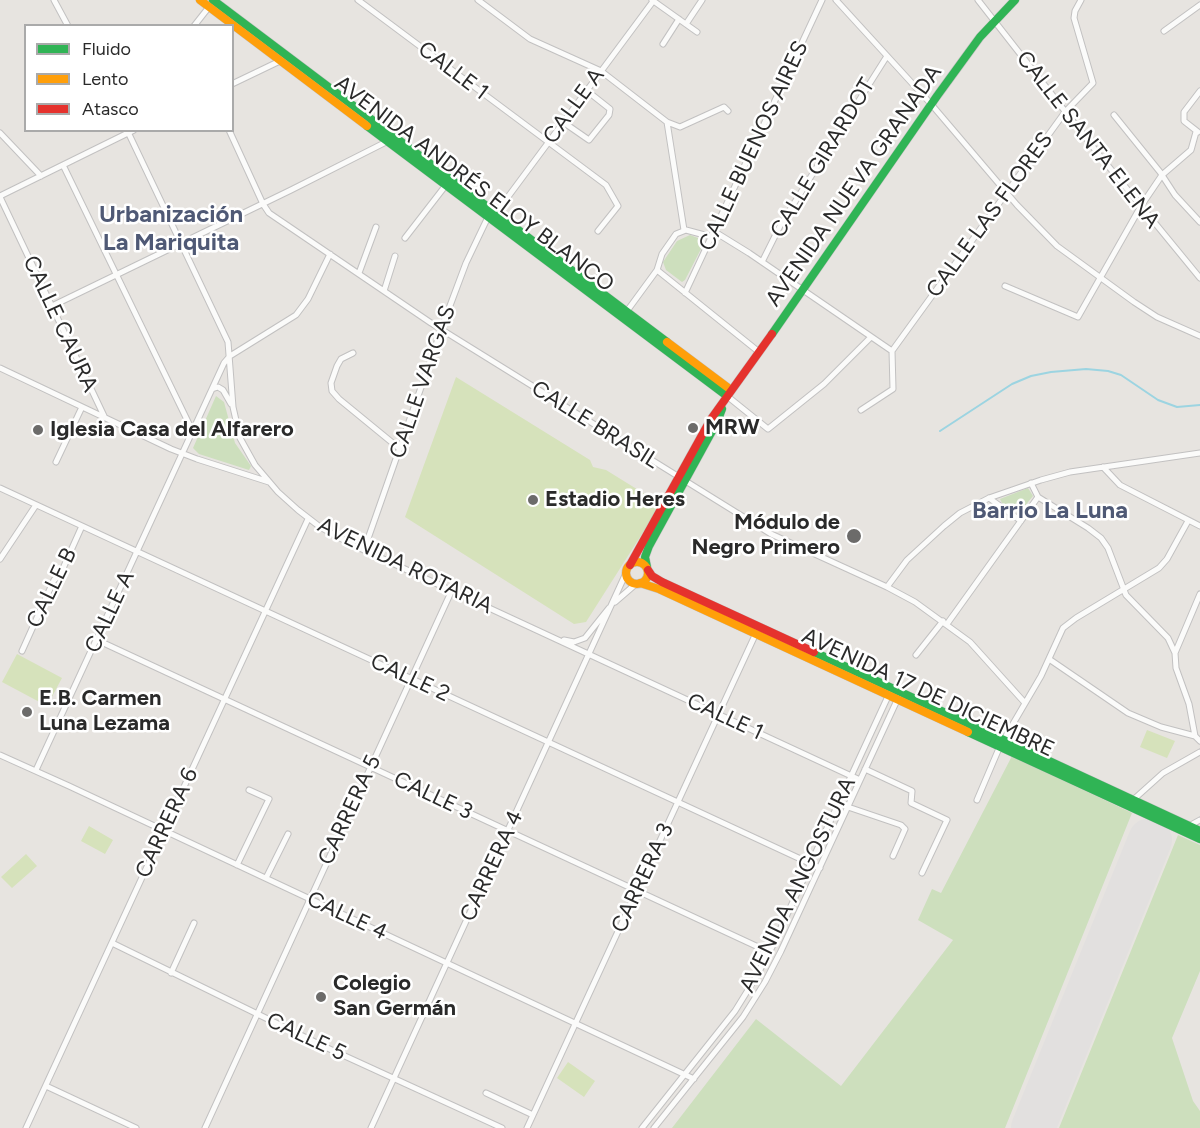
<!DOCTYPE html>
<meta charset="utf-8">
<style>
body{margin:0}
#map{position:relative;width:1200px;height:1128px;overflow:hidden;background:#e7e4e0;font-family:Figtree,sans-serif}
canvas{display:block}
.legend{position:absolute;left:24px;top:24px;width:210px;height:108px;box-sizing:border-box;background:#fff;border:2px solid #aaa;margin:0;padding:8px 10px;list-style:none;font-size:18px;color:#2a2a2a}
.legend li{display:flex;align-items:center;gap:12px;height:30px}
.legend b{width:30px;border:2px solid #aaa}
</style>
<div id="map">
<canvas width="1200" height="1128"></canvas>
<ul class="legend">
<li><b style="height:8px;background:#30b455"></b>Fluido</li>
<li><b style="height:8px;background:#ff9f0a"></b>Lento</li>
<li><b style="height:8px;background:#e5322d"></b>Atasco</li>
</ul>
</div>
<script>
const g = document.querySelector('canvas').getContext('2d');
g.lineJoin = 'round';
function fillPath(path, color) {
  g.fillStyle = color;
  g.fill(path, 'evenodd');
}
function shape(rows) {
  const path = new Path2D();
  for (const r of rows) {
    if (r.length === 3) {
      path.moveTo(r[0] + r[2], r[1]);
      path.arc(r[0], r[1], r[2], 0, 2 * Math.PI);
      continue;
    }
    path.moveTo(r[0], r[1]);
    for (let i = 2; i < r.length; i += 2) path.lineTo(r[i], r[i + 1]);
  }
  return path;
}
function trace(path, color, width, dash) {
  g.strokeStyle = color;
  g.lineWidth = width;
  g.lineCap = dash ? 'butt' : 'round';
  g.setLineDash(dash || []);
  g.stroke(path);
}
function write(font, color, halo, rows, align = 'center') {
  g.font = font + ' Figtree,sans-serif';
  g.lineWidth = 5;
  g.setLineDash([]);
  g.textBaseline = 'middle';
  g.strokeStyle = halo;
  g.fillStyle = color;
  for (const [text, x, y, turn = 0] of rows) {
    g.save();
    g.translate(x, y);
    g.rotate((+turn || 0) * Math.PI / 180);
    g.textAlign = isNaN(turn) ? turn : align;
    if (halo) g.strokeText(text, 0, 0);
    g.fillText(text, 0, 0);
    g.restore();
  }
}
fillPath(shape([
 [690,235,698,238,702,247,685,280,682,282,666,270,663,262,677,241],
 [216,396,224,402,235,443,251,466,249,470,199,454,193,448],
 [1028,488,1033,496,1019,513,1002,503,1000,499],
 [1012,756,1132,813,1005,1128,672,1128,756,1019,841,1086,953,940,918,920,932,889,941,893],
 [1178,835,1200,845,1200,971,1172,1038,1193,1101,1200,1111,1200,1128,1059,1128]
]), '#cddfbd');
fillPath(shape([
 [456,377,590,460,593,467,606,470,661,504,586,622,574,624,405,517],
 [17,654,62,678,47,706,2,682],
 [1147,730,1175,741,1167,758,1140,747],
 [89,826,113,840,105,854,81,841],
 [26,854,37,866,12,888,1,877],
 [568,1062,595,1081,584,1097,557,1078]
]), '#d6e2bb');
trace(shape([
 [940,431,1012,384,1031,376,1051,372,1086,369,1108,371,1121,375,1158,400,1177,407,1200,405]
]), '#9cd4e1', 2);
trace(shape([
 [1033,1128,1150,840]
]), '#e2e0df', 44);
const street = shape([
 [54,0,68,26],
 [358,0,606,185,618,206,598,231],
 [478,0,530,39,601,71,667,122,684,230],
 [652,0,697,32],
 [836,0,931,104,1017,205,1057,246,1134,302,1157,317,1200,336],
 [978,0,1100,156,1200,278],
 [686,24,702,0],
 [194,26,209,7],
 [1164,31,1200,5],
 [663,44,679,19],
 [232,84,282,60],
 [1114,115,1160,172,1175,195,1200,222],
 [563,122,589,140,609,115,610,109,586,90],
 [667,122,680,127,724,107,728,111],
 [127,130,228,342,233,407,240,438,255,465,278,492,298,510,320,527,351,544,860,780],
 [229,130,263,204,269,213,431,323,771,534,887,587,915,602,970,642,1025,703],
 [1198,132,1184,121,1184,112,1200,91],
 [0,133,41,176],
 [63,165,193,432],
 [0,196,134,130],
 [0,197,105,418],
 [715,232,749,253,892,351],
 [405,238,446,185],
 [762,262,781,224,887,56],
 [657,270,759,352],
 [359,273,376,227],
 [1005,286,1078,317,1141,206,1162,175,1191,150,1196,132],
 [384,291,395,256],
 [685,293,822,0],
 [52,306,291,190,396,137],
 [627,311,657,270,662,254,676,234,686,230,712,237],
 [892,351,1065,112,1093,83,1074,18,1075,11,1081,0],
 [353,353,341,359,337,366,331,383,332,391,339,399,400,449],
 [0,368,171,449,197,459,269,482],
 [212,389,218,387,223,390,231,404],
 [727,396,768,429,824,384,871,337],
 [861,410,893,389,892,351],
 [56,462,82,407],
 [1103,467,1120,485,1200,526],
 [1031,483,1038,497,1088,528,1101,538,1108,548,1126,595,1168,638,1175,653],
 [0,488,820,868],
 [989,498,1021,521],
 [364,550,445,319,466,263,488,217,496,213,654,0],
 [0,559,36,505],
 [887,587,907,560,944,526,960,513,989,498,1041,480,1070,472,1200,453],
 [615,602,637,583],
 [947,624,1038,497],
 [97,640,769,952],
 [564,640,574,642,585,638,609,608],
 [22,651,54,580,60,575,82,526],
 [916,655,943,621],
 [1049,659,1128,713,1161,727,1195,736,1200,741],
 [1195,736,1189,704,1176,668,1175,653,1200,594],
 [0,755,69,786,694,1079],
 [865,769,912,791,911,803,947,820,922,873],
 [36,770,224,363,230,356,296,315,308,299,330,254],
 [977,800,1000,746,1041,676,1063,628,1076,618,1159,568,1167,559,1188,521],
 [1133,800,1163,773,1200,752],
 [848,807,901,825,905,829,893,856],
 [1189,826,1200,820],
 [237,865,269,799,249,790],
 [266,878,288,834],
 [112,943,323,1046,502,1128],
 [171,973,194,923],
 [46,1086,136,1128],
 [486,1093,533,1115],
 [26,1128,308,519],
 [205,1128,452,590],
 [371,1128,626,573],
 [527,1128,757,631],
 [642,1128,735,1011,756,977,772,947,890,692],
 [654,1128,743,1017,765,982,781,951,899,696]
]);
const fast = shape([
 [213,0,667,342],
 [367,126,727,396],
 [772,334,937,96,980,37,1015,0],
 [647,567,645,557,649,546,717,422,722,409],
 [814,652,1200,831],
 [968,732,1200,839]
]);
const slow = shape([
 [200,0,367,126],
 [667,342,731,390],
 [637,573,11],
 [640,583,659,589,968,732]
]);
const jam = shape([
 [630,565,711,419,772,334],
 [648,570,652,576,662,582,814,652]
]);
trace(street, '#c2c1c1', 7);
trace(fast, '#c2c1c1', 9);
trace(slow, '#c2c1c1', 9);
trace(jam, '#c2c1c1', 9);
trace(street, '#fbfbfa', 5);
trace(fast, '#30b455', 8);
trace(slow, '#ff9f0a', 8);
trace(jam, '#e5322d', 8);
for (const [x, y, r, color] of [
 [693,428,6,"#6c6b6a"],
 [38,430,6,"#6c6b6a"],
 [533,500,6,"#6c6b6a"],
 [854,536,8,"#6c6b6a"],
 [27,712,6,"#6c6b6a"],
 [321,997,6,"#6c6b6a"]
]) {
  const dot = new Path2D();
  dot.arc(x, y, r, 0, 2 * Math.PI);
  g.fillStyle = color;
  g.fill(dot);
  trace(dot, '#fff', 2);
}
write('22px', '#2a2a2a', '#fff', [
 ["CALLE 1",453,71,37],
 ["CALLE A",574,106,-54],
 ["CALLE SANTA ELENA",1088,140,52],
 ["CALLE BUENOS AIRES",754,146,-65],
 ["CALLE GIRARDOT",823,158,-59],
 ["AVENIDA ANDRÉS ELOY BLANCO",474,184,37],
 ["AVENIDA NUEVA GRANADA",854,186,-55],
 ["CALLE LAS FLORES",990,215,-54],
 ["CALLE CAURA",60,324,65],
 ["CALLE VARGAS",423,382,-71],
 ["CALLE BRASIL",595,425,32],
 ["AVENIDA ROTARIA",405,566,26],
 ["CALLE B",52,588,-64],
 ["CALLE A",110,612,-65],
 ["CALLE 2",410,678,25],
 ["AVENIDA 17 DE DICIEMBRE",928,693,25],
 ["CALLE 1",725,717,25],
 ["CALLE 3",433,796,25],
 ["CARRERA 5",350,810,-65],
 ["CARRERA 6",167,823,-65],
 ["CARRERA 4",492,866,-65],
 ["CARRERA 3",643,878,-65],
 ["AVENIDA ANGOSTURA",798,885,-64],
 ["CALLE 4",347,916,25],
 ["CALLE 5",306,1037,25]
]);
write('bold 22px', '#2a2a2a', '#fff', [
 ["MRW",705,428],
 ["Iglesia Casa del Alfarero",50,430],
 ["Estadio Heres",545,500],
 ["Módulo de",840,523,"right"],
 ["Negro Primero",840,548,"right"],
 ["E.B. Carmen",39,699],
 ["Luna Lezama",39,724],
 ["Colegio",333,984],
 ["San Germán",333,1009]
], 'left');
write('bold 24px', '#4f5975', '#fff', [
 ["Urbanización",171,215],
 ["La Mariquita",171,243],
 ["Barrio La Luna",1050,511]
]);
</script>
